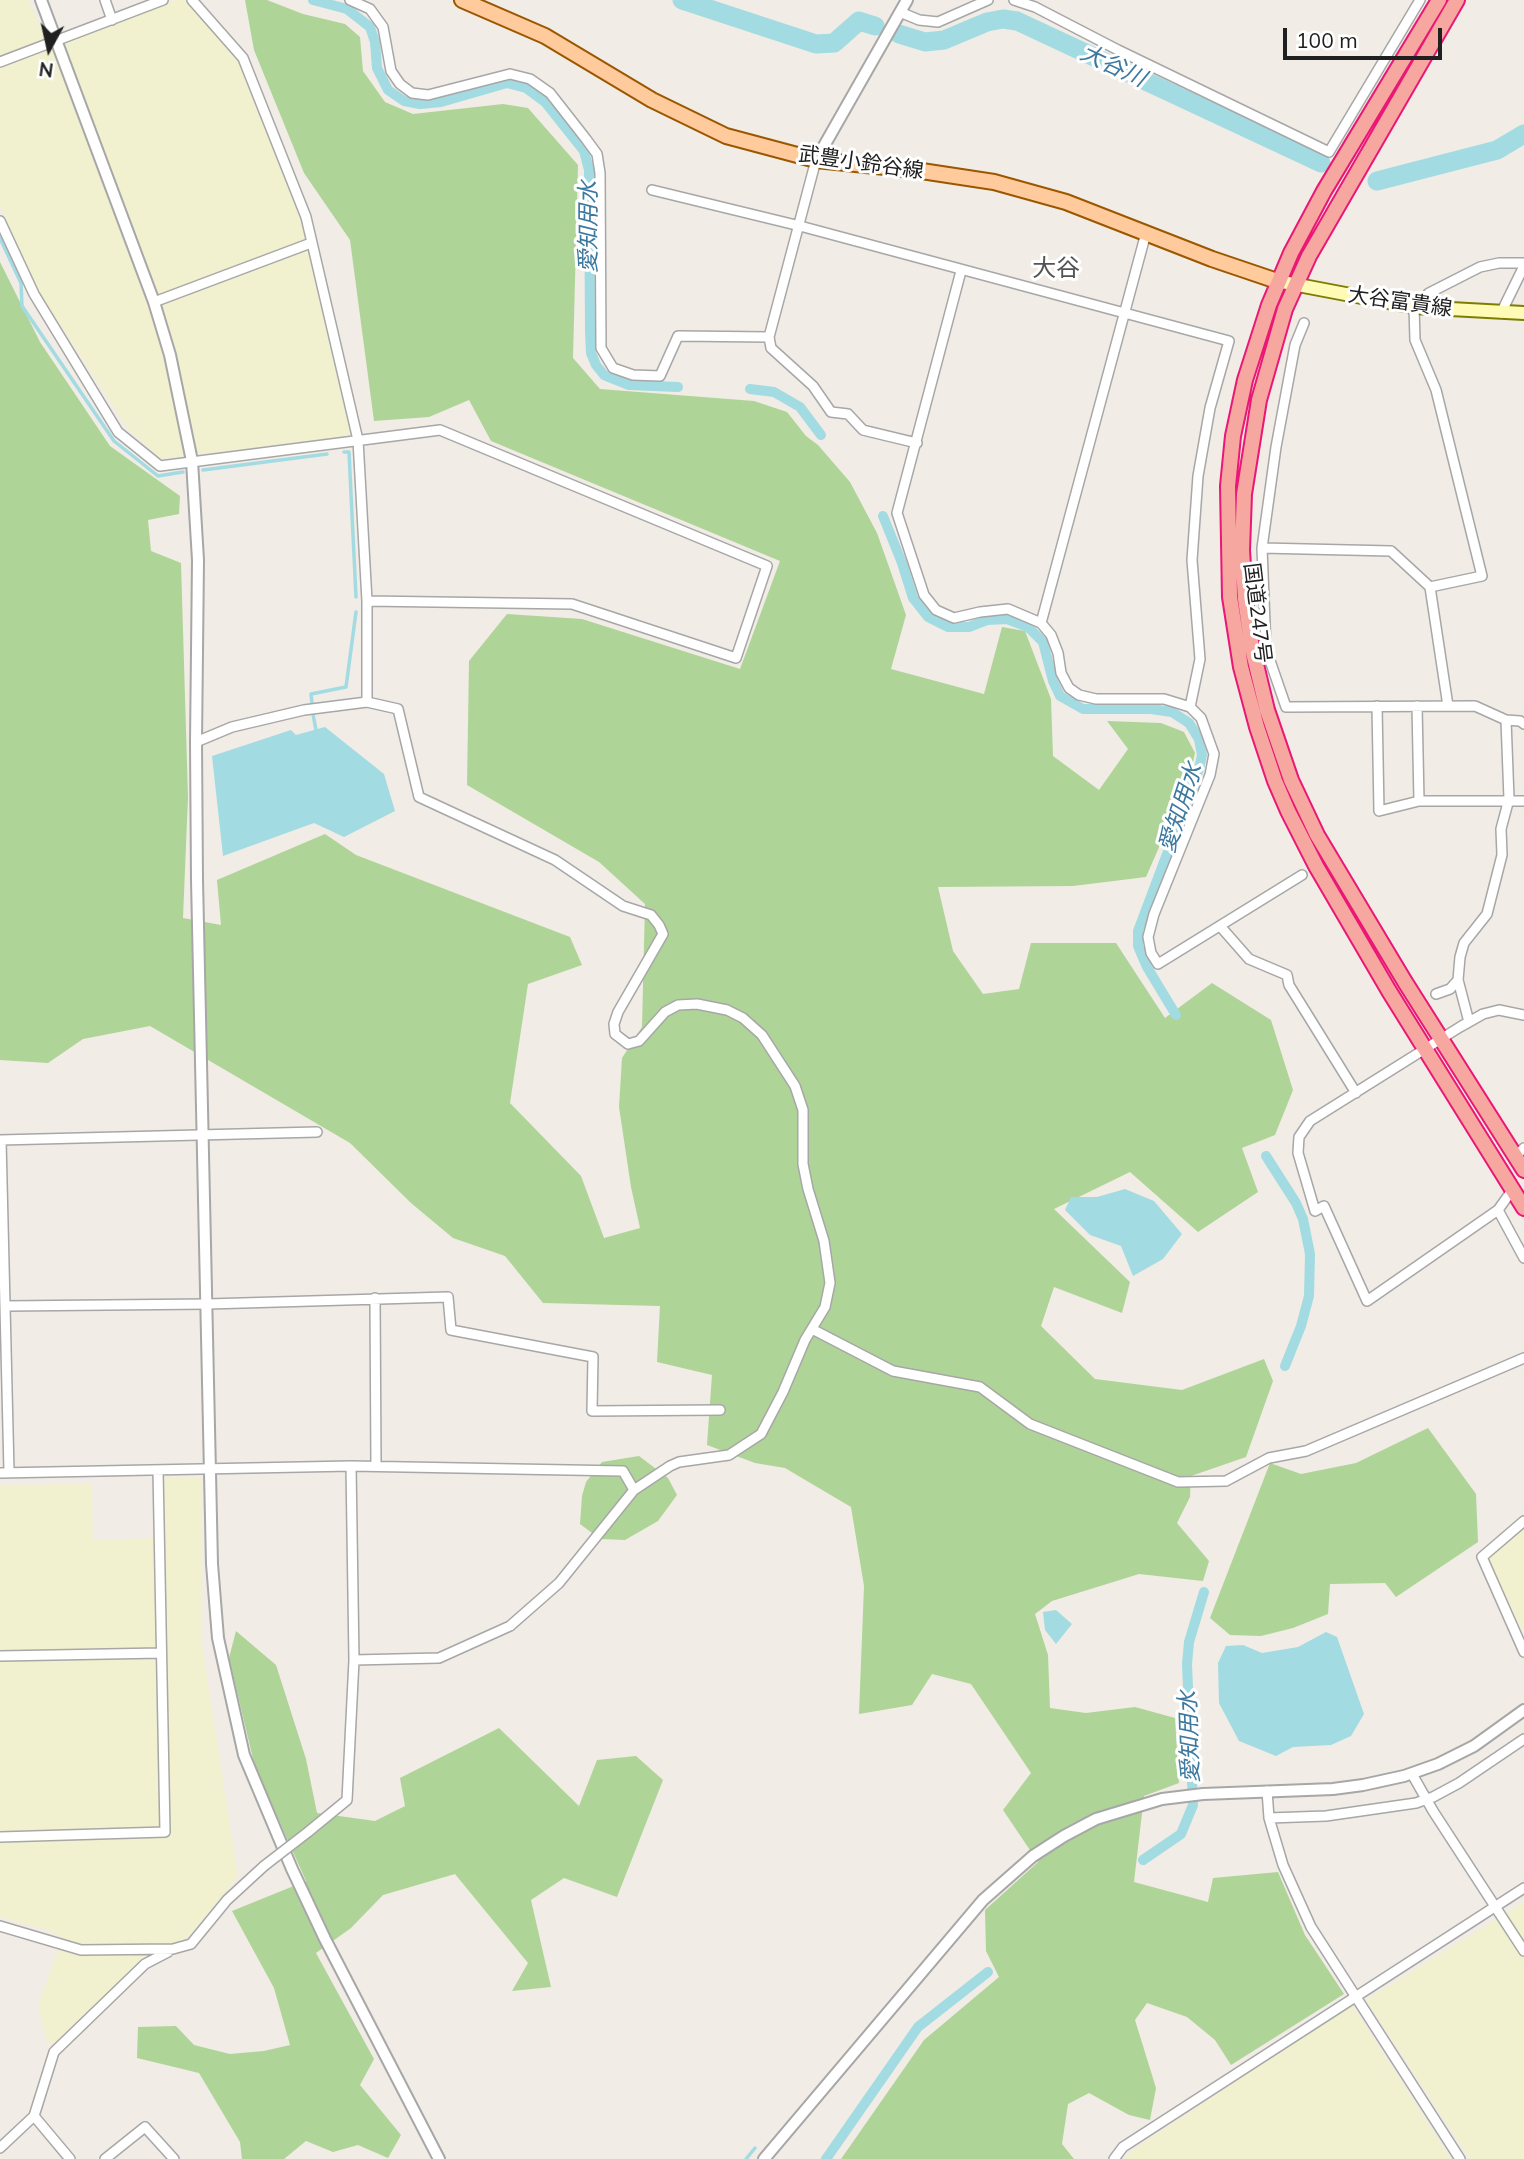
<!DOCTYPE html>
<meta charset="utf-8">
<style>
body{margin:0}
#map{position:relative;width:1524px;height:2159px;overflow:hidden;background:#f1ece5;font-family:Mulish,sans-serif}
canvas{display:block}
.north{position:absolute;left:14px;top:14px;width:70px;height:70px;-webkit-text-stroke:5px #fff;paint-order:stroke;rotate:188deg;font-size:19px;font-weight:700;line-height:28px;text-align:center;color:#202020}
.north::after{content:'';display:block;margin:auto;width:24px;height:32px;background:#202020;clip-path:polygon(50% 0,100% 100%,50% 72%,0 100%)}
.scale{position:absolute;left:1283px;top:28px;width:159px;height:32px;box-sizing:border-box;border:4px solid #202020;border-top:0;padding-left:9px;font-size:21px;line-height:24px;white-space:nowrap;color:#202020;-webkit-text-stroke:5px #fff;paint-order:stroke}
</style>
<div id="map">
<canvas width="1524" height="2159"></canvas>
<div class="north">N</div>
<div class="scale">100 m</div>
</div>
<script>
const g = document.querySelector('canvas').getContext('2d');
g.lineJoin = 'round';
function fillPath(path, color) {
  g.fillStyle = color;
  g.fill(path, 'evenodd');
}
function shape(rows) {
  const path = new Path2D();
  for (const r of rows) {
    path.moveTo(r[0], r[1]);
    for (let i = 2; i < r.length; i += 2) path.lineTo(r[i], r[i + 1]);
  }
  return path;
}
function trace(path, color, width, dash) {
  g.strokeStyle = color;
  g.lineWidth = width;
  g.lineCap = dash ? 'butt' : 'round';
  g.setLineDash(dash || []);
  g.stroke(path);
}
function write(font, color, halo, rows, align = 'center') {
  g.font = font + ' Mulish,"Noto Sans JP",sans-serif';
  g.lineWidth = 6;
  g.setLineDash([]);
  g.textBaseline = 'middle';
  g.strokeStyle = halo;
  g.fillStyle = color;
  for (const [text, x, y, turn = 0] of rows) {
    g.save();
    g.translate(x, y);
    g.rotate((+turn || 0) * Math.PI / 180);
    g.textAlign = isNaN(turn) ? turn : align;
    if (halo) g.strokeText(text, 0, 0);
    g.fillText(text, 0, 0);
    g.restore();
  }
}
fillPath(shape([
 [0,0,29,0,49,50,176,0,186,0,239,61,300,217,351,436,161,459,128,429,39,292,0,206],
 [162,1477,202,1477,202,1644,238,1877,188,1937,141,1960,54,2043,47,2042,38,2006,62,1938,50,1931,0,1917,0,1485,92,1484,93,1540,158,1538],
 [1524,1528,1524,1635,1488,1559],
 [1524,1902,1524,2159,1470,2159,1366,2000],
 [1352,2005,1451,2159,1125,2159,1131,2151]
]), '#f1f0cf');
fillPath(shape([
 [245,0,267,0,303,14,345,24,360,37,363,71,385,102,413,114,503,104,528,108,578,165,573,358,600,389,754,401,787,412,806,436,818,445,850,482,877,533,906,615,891,669,984,694,1002,627,1025,631,1051,699,1053,756,1099,790,1128,749,1107,721,1161,723,1184,732,1195,753,1189,779,1146,877,1073,886,938,887,953,951,983,994,1019,989,1031,943,1116,943,1165,1018,1212,983,1271,1020,1293,1090,1275,1135,1242,1148,1258,1192,1198,1232,1130,1172,1054,1209,1130,1282,1122,1313,1054,1287,1041,1326,1095,1379,1182,1390,1264,1359,1273,1381,1246,1457,1191,1476,1190,1497,1177,1523,1209,1561,1203,1581,1139,1574,1052,1601,1035,1614,1048,1655,1050,1708,1086,1713,1135,1707,1175,1718,1179,1783,1144,1796,1134,1882,1208,1902,1213,1878,1278,1872,1305,1935,1344,1994,1231,2065,1215,2040,1187,2017,1147,2003,1135,2020,1156,2088,1150,2120,1129,2115,1089,2093,1068,2104,1062,2144,1074,2159,841,2159,924,2040,999,1977,986,1951,985,1910,1038,1862,1003,1810,1031,1773,971,1684,932,1674,912,1705,859,1714,864,1586,851,1507,785,1468,755,1463,707,1445,712,1375,657,1362,660,1306,543,1303,505,1256,453,1238,411,1203,350,1143,150,1026,83,1039,48,1063,0,1060,0,262,40,342,110,446,180,496,179,514,148,520,151,551,181,563,188,797,183,918,221,925,217,880,325,834,356,855,570,937,582,965,528,984,510,1103,581,1176,604,1238,640,1228,631,1187,619,1107,622,1058,642,1027,645,904,599,862,467,785,469,661,507,614,582,619,740,669,780,561,491,441,469,400,429,417,374,421,350,240,304,173,254,50],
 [1428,1428,1476,1494,1478,1542,1396,1597,1385,1583,1330,1584,1328,1614,1293,1628,1261,1636,1230,1635,1210,1618,1270,1463,1301,1474,1356,1463],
 [639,1456,668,1478,677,1495,658,1521,625,1540,600,1539,580,1524,582,1496,586,1482,602,1462],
 [236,1631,276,1665,306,1759,317,1813,375,1821,405,1806,400,1778,499,1728,579,1806,597,1760,636,1756,663,1780,617,1897,564,1878,531,1900,551,1987,512,1991,528,1963,455,1874,383,1895,351,1928,316,1953,374,2059,360,2085,401,2135,388,2158,358,2145,333,2152,306,2141,284,2159,242,2159,240,2142,199,2073,137,2058,138,2027,176,2026,194,2045,230,2054,264,2051,290,2045,274,1988,232,1911,306,1881,255,1767,229,1658]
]), '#afd497');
fillPath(shape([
 [325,727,384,774,395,811,344,837,314,823,223,856,212,756,291,730,296,735],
 [1125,1189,1154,1201,1182,1234,1163,1259,1133,1276,1121,1246,1090,1235,1065,1210,1071,1197,1097,1197],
 [1056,1610,1072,1624,1056,1644,1045,1630,1043,1612],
 [1326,1632,1337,1637,1364,1714,1351,1736,1331,1745,1293,1747,1276,1756,1239,1741,1219,1703,1218,1663,1226,1646,1243,1645,1262,1653,1298,1647]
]), '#a2dbe2');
trace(shape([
 [0,238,21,283,22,306,114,441,158,476,183,472],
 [344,452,349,452,356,597],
 [203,470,327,454],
 [312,703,311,694,346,687,356,612],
 [313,714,316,730],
 [746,2159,755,2148]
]), '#a2dbe2', 3.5);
trace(shape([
 [313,0,347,9,370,27,375,42,377,68,388,90,404,101,420,104,441,102,507,83,526,88,545,102,584,151,589,170,590,331,591,353,596,365,604,375,629,385,678,387],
 [750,389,774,392,800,407,821,435],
 [883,516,902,563,913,598,928,617,948,627,969,627,987,620,1007,619,1028,627,1043,642,1053,681,1060,696,1083,709,1151,709,1172,712,1189,723,1199,739,1202,755,1199,769,1138,931,1138,946,1147,967,1176,1015],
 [1266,1156,1296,1203,1303,1219,1310,1254,1309,1296,1301,1326,1285,1366],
 [1143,1860,1181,1834,1193,1805,1187,1664,1189,1642,1204,1592],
 [826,2159,918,2027,988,1972]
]), '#a2dbe2', 10);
trace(shape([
 [682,0,816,44,834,43,859,21,875,26],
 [899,34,925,42,944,40,987,22,1003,19,1017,21,1321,163],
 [1377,181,1497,150,1524,134]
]), '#a2dbe2', 19);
const minor = shape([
 [105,0,112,20],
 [192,0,243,58,306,217,358,440,367,601,367,702],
 [350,0,370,9,383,27,391,71,400,84,412,93,428,95,510,74,530,79,550,93,586,139,597,154,600,173,601,348,613,368,633,375,660,376,678,336,769,337],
 [1014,0,1035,7,1118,50,1329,152,1420,0],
 [900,12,919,20,938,22,988,0],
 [0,62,163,0],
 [816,160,769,337,771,348,813,386,831,412,848,414,863,430,917,443],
 [652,190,800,226,1229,341,1210,408,1198,476,1192,560,1200,659,1190,707],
 [0,221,34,294,118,432,160,466,440,430,767,566,736,658,572,604,367,601],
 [961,271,897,513,924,595,936,610,954,618,980,612,1008,609,1041,623,1051,635,1058,653,1061,673,1069,688,1079,695,1096,699,1164,699,1190,707,1201,718,1214,754,1210,775,1154,914,1148,937,1151,953,1158,964,1302,875],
 [154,302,311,243],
 [1501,313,1524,266],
 [1304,323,1295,345,1276,447,1262,548,1266,649,1286,707,1475,706,1506,720,1520,721,1524,724],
 [1262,548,1391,551,1430,587,1448,706],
 [1430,587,1482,576,1436,390,1415,340,1414,307,1429,293,1480,267,1499,263,1524,263],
 [1041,623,1146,233],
 [1377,706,1379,811,1419,801,1524,801],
 [1417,706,1419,801],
 [196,742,232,727,304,710,367,702,398,709,419,797,555,860,623,906,651,915,659,925,663,934,618,1012,614,1024,615,1034,628,1044,639,1041,665,1012,678,1005,697,1004,727,1010,743,1018,762,1035,795,1086,803,1110,803,1164,808,1189,824,1241,830,1283,825,1307,805,1340,783,1392,761,1434,729,1455,679,1462,670,1466,634,1490,559,1583,510,1626,439,1658,354,1660],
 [1220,926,1249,959,1287,975,1289,985,1356,1093],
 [1458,980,1469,1022],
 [1436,994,1450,989,1458,980,1460,957,1464,943,1487,914,1502,855,1501,829,1509,799,1506,720],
 [0,1140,317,1132],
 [1,1140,9,1472],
 [1516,1156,1524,1148],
 [1513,1189,1498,1210,1367,1301,1324,1206,1315,1211,1298,1153,1299,1137,1310,1121,1460,1027,1483,1014,1499,1010,1524,1015],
 [1498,1210,1524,1258],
 [375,1298,376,1466],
 [6,1306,208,1304,448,1297,451,1330,593,1357,592,1411,720,1410],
 [812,1329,893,1371,980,1387,1030,1424,1178,1482,1226,1481,1269,1458,1306,1451,1524,1358],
 [0,1473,351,1466,623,1471,634,1490],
 [1524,1521,1482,1557,1524,1652],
 [0,1656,161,1653],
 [1412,1774,1433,1811,1524,1951],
 [1267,1791,1269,1818,1283,1865,1311,1927,1460,2159],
 [1269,1818,1326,1816,1416,1803,1433,1797,1459,1783,1524,1739],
 [308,1832,347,1800,354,1660,351,1466],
 [0,1837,165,1832,158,1470],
 [0,1926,81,1950,173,1949,191,1944,227,1900,264,1866],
 [34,2116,70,2159],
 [0,2148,34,2116,54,2052,145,1964,168,1952],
 [105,2159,145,2127,174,2159],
 [1114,2159,1123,2147,1524,1888]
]);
const tertiary = shape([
 [41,0,154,302,170,355,192,461,198,560,196,742,197,880,212,1564,218,1638,244,1755,292,1869,325,1939,439,2159],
 [816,160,907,0],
 [764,2159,983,1900,1033,1856,1064,1836,1096,1819,1162,1799,1203,1794,1333,1789,1363,1785,1404,1776,1438,1764,1474,1746,1524,1710]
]);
const secondary = shape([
 [1277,281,1414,307,1524,313]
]);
const primary = shape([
 [462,0,545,36,652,100,726,136,816,160,915,170,994,182,1066,202,1212,259,1277,281]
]);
const trunk = shape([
 [1439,0,1324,191,1291,253,1269,305,1245,380,1233,436,1228,486,1230,597,1241,667,1257,727,1275,781,1288,811,1316,866,1389,991,1524,1208],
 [1457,0,1309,256,1285,309,1259,400,1244,494,1242,550,1245,599,1252,648,1267,710,1291,780,1317,835,1405,982,1524,1170]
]);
trace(minor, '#a7a7a7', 12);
trace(tertiary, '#a7a7a7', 14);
trace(secondary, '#7d7d00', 16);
trace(primary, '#9b5700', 18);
trace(trunk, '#ea1776', 18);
trace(minor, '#fff', 9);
trace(tertiary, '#fff', 10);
trace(secondary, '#fffbb6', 12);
trace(primary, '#ffca9c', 14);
trace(trunk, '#f6a8a0', 14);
const minorBridge = shape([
 [264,1866,308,1832]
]);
trace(minorBridge, '#a7a7a7', 12, []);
trace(minorBridge, '#fff', 9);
write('21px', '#202020', '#fff', [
 ["武豊小鈴谷線",861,163,8],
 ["大谷富貴線",1400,302,8],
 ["国道247号",1257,613,83]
]);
write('italic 23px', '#3c789f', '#fff', [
 ["大谷川",1113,66,25],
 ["愛知用水",589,227,-90],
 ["愛知用水",1181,808,-72],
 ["愛知用水",1190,1737,-92]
]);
write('24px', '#535353', '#fff', [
 ["大谷",1056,269]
]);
</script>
